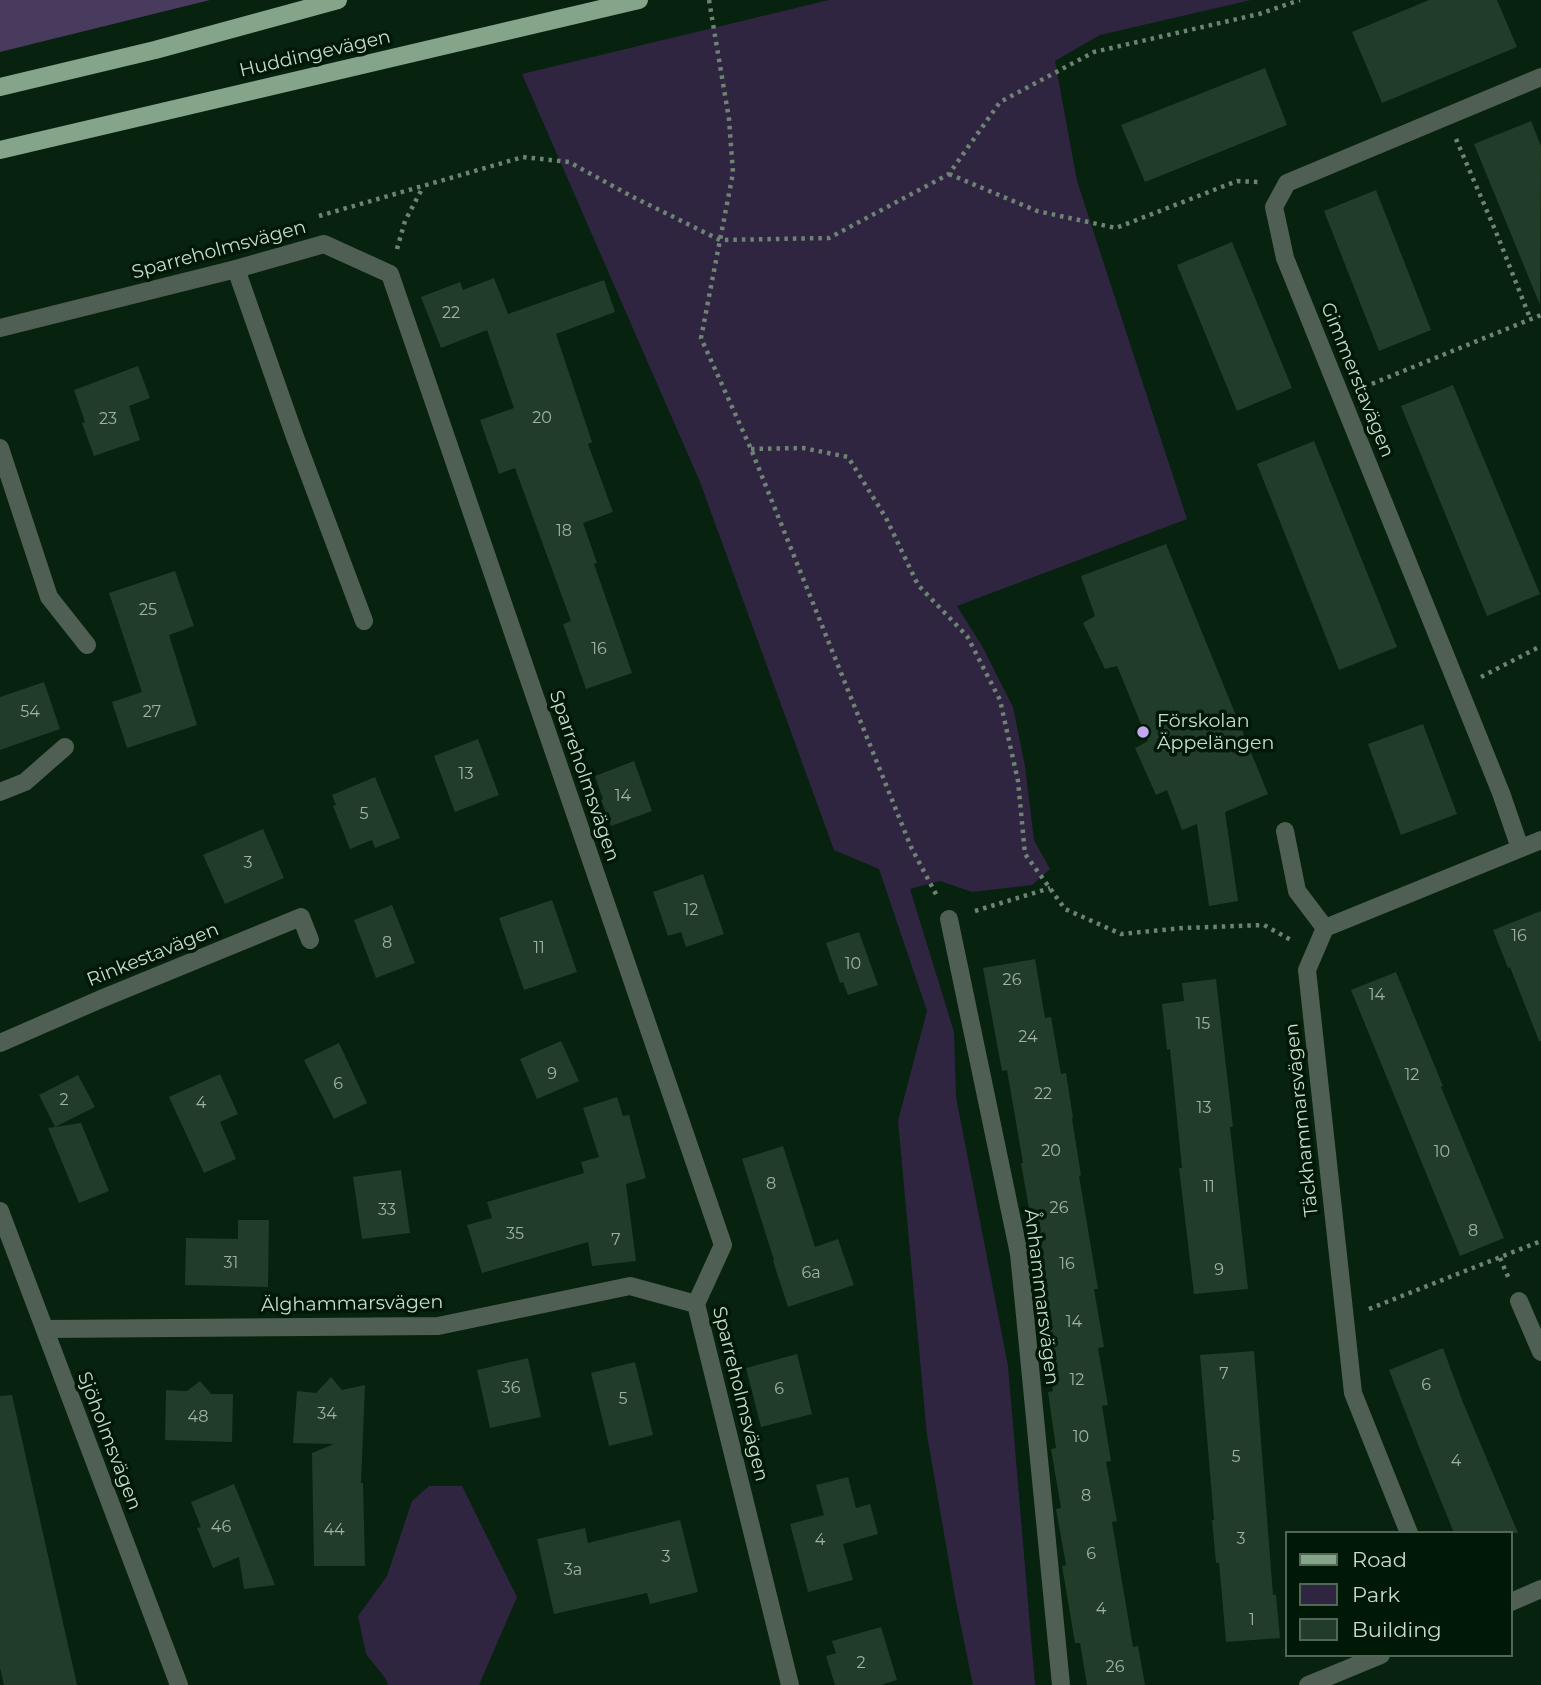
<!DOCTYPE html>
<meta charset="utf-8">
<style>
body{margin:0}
#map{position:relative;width:1541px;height:1685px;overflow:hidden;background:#07220f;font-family:Montserrat,sans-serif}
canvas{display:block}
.legend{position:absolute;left:1285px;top:1531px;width:228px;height:126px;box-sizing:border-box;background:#001806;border:2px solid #516656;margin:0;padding:9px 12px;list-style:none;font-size:21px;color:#cadacd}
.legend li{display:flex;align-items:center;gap:14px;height:35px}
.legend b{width:35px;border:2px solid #516656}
</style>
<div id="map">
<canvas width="1541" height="1685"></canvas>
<ul class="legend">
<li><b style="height:9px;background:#85a58b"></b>Road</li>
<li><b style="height:19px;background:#302541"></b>Park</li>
<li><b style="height:19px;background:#213c28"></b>Building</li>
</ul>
</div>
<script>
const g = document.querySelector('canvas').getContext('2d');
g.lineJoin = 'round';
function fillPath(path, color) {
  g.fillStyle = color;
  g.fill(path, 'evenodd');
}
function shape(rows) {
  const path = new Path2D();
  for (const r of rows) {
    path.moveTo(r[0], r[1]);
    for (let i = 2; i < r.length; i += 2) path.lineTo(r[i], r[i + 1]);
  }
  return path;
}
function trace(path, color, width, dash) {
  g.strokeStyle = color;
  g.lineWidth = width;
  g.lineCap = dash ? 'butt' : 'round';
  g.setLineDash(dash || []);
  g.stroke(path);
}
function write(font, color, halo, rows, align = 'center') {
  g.font = font + ' Montserrat,sans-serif';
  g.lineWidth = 7;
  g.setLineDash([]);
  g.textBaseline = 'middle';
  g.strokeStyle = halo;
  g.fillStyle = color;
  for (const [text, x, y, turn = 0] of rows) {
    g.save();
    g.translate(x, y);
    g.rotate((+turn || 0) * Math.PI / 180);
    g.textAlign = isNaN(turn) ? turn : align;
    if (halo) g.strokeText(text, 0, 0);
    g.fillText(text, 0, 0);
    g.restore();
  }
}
fillPath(shape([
 [829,0,1251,0,1100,35,1055,61,1077,181,1187,519,957,606,982,646,1013,707,1025,766,1034,840,1050,869,1032,885,972,892,940,881,910,889,954,1032,956,1097,1008,1366,1035,1685,973,1685,955,1597,927,1435,898,1121,927,1011,879,869,834,850,700,482,522,74],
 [429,1486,462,1486,517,1597,479,1685,388,1685,386,1679,366,1654,358,1616,387,1576,412,1501]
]), '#302541');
fillPath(shape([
 [0,0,210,0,0,52]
]), '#483b5e');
fillPath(shape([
 [1429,0,1497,0,1517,47,1382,103,1352,32],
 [1265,68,1287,125,1145,182,1121,125],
 [1531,121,1541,146,1540,305,1474,144],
 [1376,190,1431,330,1379,351,1324,211],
 [1232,242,1292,388,1237,411,1177,265],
 [494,278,508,314,604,280,615,312,556,334,592,442,588,444,613,512,583,523,597,563,594,564,632,673,586,689,563,624,571,621,515,468,499,474,480,420,514,408,487,330,441,348,421,297,460,282,463,290],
 [138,366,150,398,129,406,140,440,94,456,82,423,85,422,74,390],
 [1453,385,1540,594,1487,616,1401,406],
 [1314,441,1397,647,1339,670,1257,464],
 [1166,544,1268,794,1225,812,1238,901,1209,906,1197,824,1182,830,1167,790,1156,795,1135,748,1148,741,1117,666,1105,669,1083,623,1095,616,1081,576],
 [175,571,194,626,169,635,197,725,127,748,112,702,142,692,109,593],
 [44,682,60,729,0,750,0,697],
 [1423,724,1457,814,1401,835,1368,744],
 [478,739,499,795,455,812,434,756],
 [634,761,652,811,611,826,601,800,603,799,595,776],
 [375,777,400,838,375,848,372,840,350,849,333,806,336,805,332,795],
 [263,829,284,878,225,904,203,855],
 [703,874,724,934,686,947,681,932,668,936,653,892],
 [552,900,577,972,524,990,499,918],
 [392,905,415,963,376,978,354,920],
 [1541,911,1541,1041,1539,1041,1510,967,1508,968,1493,930],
 [859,932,878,985,848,995,843,982,840,983,826,943],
 [1035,959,1045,1018,1051,1017,1061,1074,1066,1073,1073,1118,1072,1119,1081,1175,1079,1176,1098,1289,1094,1289,1104,1347,1098,1348,1108,1405,1102,1406,1111,1461,1106,1462,1117,1521,1112,1522,1133,1647,1138,1646,1145,1685,1087,1685,1080,1643,1075,1643,1062,1566,1066,1565,1056,1509,1061,1508,1051,1449,1056,1448,1048,1392,1053,1391,1044,1334,1047,1334,1029,1220,1031,1220,1021,1163,1023,1163,1007,1070,1002,1071,983,968],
 [1396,972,1443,1086,1441,1087,1504,1238,1460,1256,1351,990],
 [1216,979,1233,1127,1230,1127,1248,1289,1194,1294,1179,1168,1182,1168,1170,1049,1167,1050,1162,1004,1184,1001,1182,983],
 [561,1041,579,1081,537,1099,520,1059],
 [339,1043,367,1103,334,1119,304,1060],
 [220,1074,238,1114,220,1122,236,1159,204,1173,169,1097],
 [78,1075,95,1107,55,1127,39,1095],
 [617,1097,623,1116,629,1115,646,1178,626,1184,636,1261,592,1266,588,1242,482,1273,467,1225,492,1218,487,1202,584,1173,581,1162,599,1157,583,1108],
 [81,1123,109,1191,79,1203,48,1128],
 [783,1146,815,1247,838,1239,854,1285,788,1307,773,1261,774,1260,742,1159],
 [401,1170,410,1233,362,1239,353,1177],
 [238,1220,269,1220,268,1287,185,1285,186,1238,238,1239],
 [1443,1348,1462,1400,1518,1533,1454,1533,1419,1447,1389,1370],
 [1254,1351,1273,1595,1276,1595,1280,1638,1226,1642,1219,1562,1216,1563,1212,1520,1214,1520,1200,1355],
 [797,1354,812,1414,761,1427,746,1368],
 [528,1358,541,1417,490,1428,477,1370],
 [635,1362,653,1435,609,1446,591,1373],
 [331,1377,342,1390,365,1385,361,1483,363,1483,365,1566,314,1566,312,1453,334,1444,293,1443,297,1391,316,1393],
 [200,1381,211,1394,233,1394,232,1442,165,1440,166,1390,187,1391],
 [12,1395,77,1685,4,1685,0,1668,0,1396],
 [848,1477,856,1508,870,1504,878,1534,843,1544,853,1580,808,1592,790,1524,824,1515,816,1485],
 [234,1484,260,1548,275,1585,244,1589,239,1557,213,1568,197,1528,201,1527,191,1502],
 [680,1520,698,1592,650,1604,647,1593,554,1614,537,1539,585,1528,588,1543],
 [881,1627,897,1680,881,1685,835,1685,826,1656,836,1653,832,1641]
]), '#213c28');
trace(shape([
 [709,0,729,119,733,173,701,338,751,449,911,847,938,898],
 [1456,139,1496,232,1530,318],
 [949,174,1037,211,1116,228,1237,181,1259,182],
 [319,216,523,157,569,162,631,196,720,240,829,238,949,174,1000,102,1094,52,1259,14,1300,0],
 [397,249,405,221,423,187],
 [1364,387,1541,315],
 [751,449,803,448,848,457,886,518,918,585,967,636,1000,700,1018,781,1025,854,1065,909,1121,934,1183,928,1264,925,1291,940],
 [1481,677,1541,646],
 [975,911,1050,888],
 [1500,1258,1509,1279],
 [1369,1309,1541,1241]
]), '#6e8373', 4.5, [3.5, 5]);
trace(shape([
 [236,269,295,437,364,621],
 [0,448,49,597,87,645],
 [0,792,25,782,65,747],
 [1285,831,1297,891,1325,928]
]), '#505f53', 18);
trace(shape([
 [0,328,236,269,324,244,390,274,723,1245,696,1304,790,1685],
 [1520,848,1501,793,1285,258,1274,207,1287,183,1541,77],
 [949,919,1019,1254,1061,1685],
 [0,1043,101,999,301,917,310,940],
 [0,1211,179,1685],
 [1519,1301,1541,1352],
 [45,1329,438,1326,630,1286,696,1304],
 [1409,1533,1353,1393,1307,970,1325,928,1541,840],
 [1511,1602,1541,1589],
 [1308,1685,1381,1655]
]), '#505f53', 18);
trace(shape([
 [0,87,155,50,338,0],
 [0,150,639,0]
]), '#85a58b', 18);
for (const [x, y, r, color] of [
 [1143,732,7,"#c3a7f2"]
]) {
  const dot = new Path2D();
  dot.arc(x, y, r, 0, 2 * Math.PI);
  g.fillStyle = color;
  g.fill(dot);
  trace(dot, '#001806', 2.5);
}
write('16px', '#a0b2a4', null, [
 ["22",451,313],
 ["20",542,418],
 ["23",108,419],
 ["18",564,531],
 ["25",148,610],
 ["16",599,649],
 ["54",30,712],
 ["27",152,712],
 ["13",466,774],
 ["14",623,796],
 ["5",364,814],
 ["3",248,863],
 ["12",691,910],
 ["16",1519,936],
 ["8",387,943],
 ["11",539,948],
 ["10",853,964],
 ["26",1012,980],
 ["14",1377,995],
 ["15",1203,1024],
 ["24",1028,1037],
 ["9",552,1074],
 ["12",1412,1075],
 ["6",338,1084],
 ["22",1043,1094],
 ["2",64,1100],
 ["4",201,1103],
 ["13",1204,1108],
 ["20",1051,1151],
 ["10",1442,1152],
 ["8",771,1184],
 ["11",1209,1187],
 ["26",1059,1208],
 ["33",387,1210],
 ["8",1473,1231],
 ["35",515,1234],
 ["7",616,1240],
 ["31",231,1263],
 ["16",1067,1264],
 ["9",1219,1270],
 ["6a",811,1273],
 ["14",1074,1322],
 ["7",1224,1374],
 ["12",1077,1380],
 ["6",1426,1385],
 ["36",511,1388],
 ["6",779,1389],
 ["5",623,1399],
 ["34",327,1414],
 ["48",198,1417],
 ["10",1081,1437],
 ["5",1236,1457],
 ["4",1456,1461],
 ["8",1086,1496],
 ["46",221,1527],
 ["44",334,1530],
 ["3",1241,1539],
 ["4",820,1540],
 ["6",1091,1554],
 ["3",666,1557],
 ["3a",573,1570],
 ["4",1101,1609],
 ["1",1252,1620],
 ["2",861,1663],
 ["26",1115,1667]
]);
write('19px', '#cadacd', '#001806', [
 ["Huddingevägen",315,54,-13],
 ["Sparreholmsvägen",219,250,-15],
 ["Gimmerstavägen",1357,380,68],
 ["Sparreholmsvägen",584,776,71],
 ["Rinkestavägen",153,955,-22],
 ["Täckhammarsvägen",1302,1120,-96],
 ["Ånhammarsvägen",1041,1297,83],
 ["Älghammarsvägen",352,1304,-1],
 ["Sparreholmsvägen",740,1394,76],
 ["Sjöholmsvägen",109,1441,69]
]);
write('19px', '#cadacd', '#001806', [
 ["Förskolan",1157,721],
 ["Äppelängen",1157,743]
], 'left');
</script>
